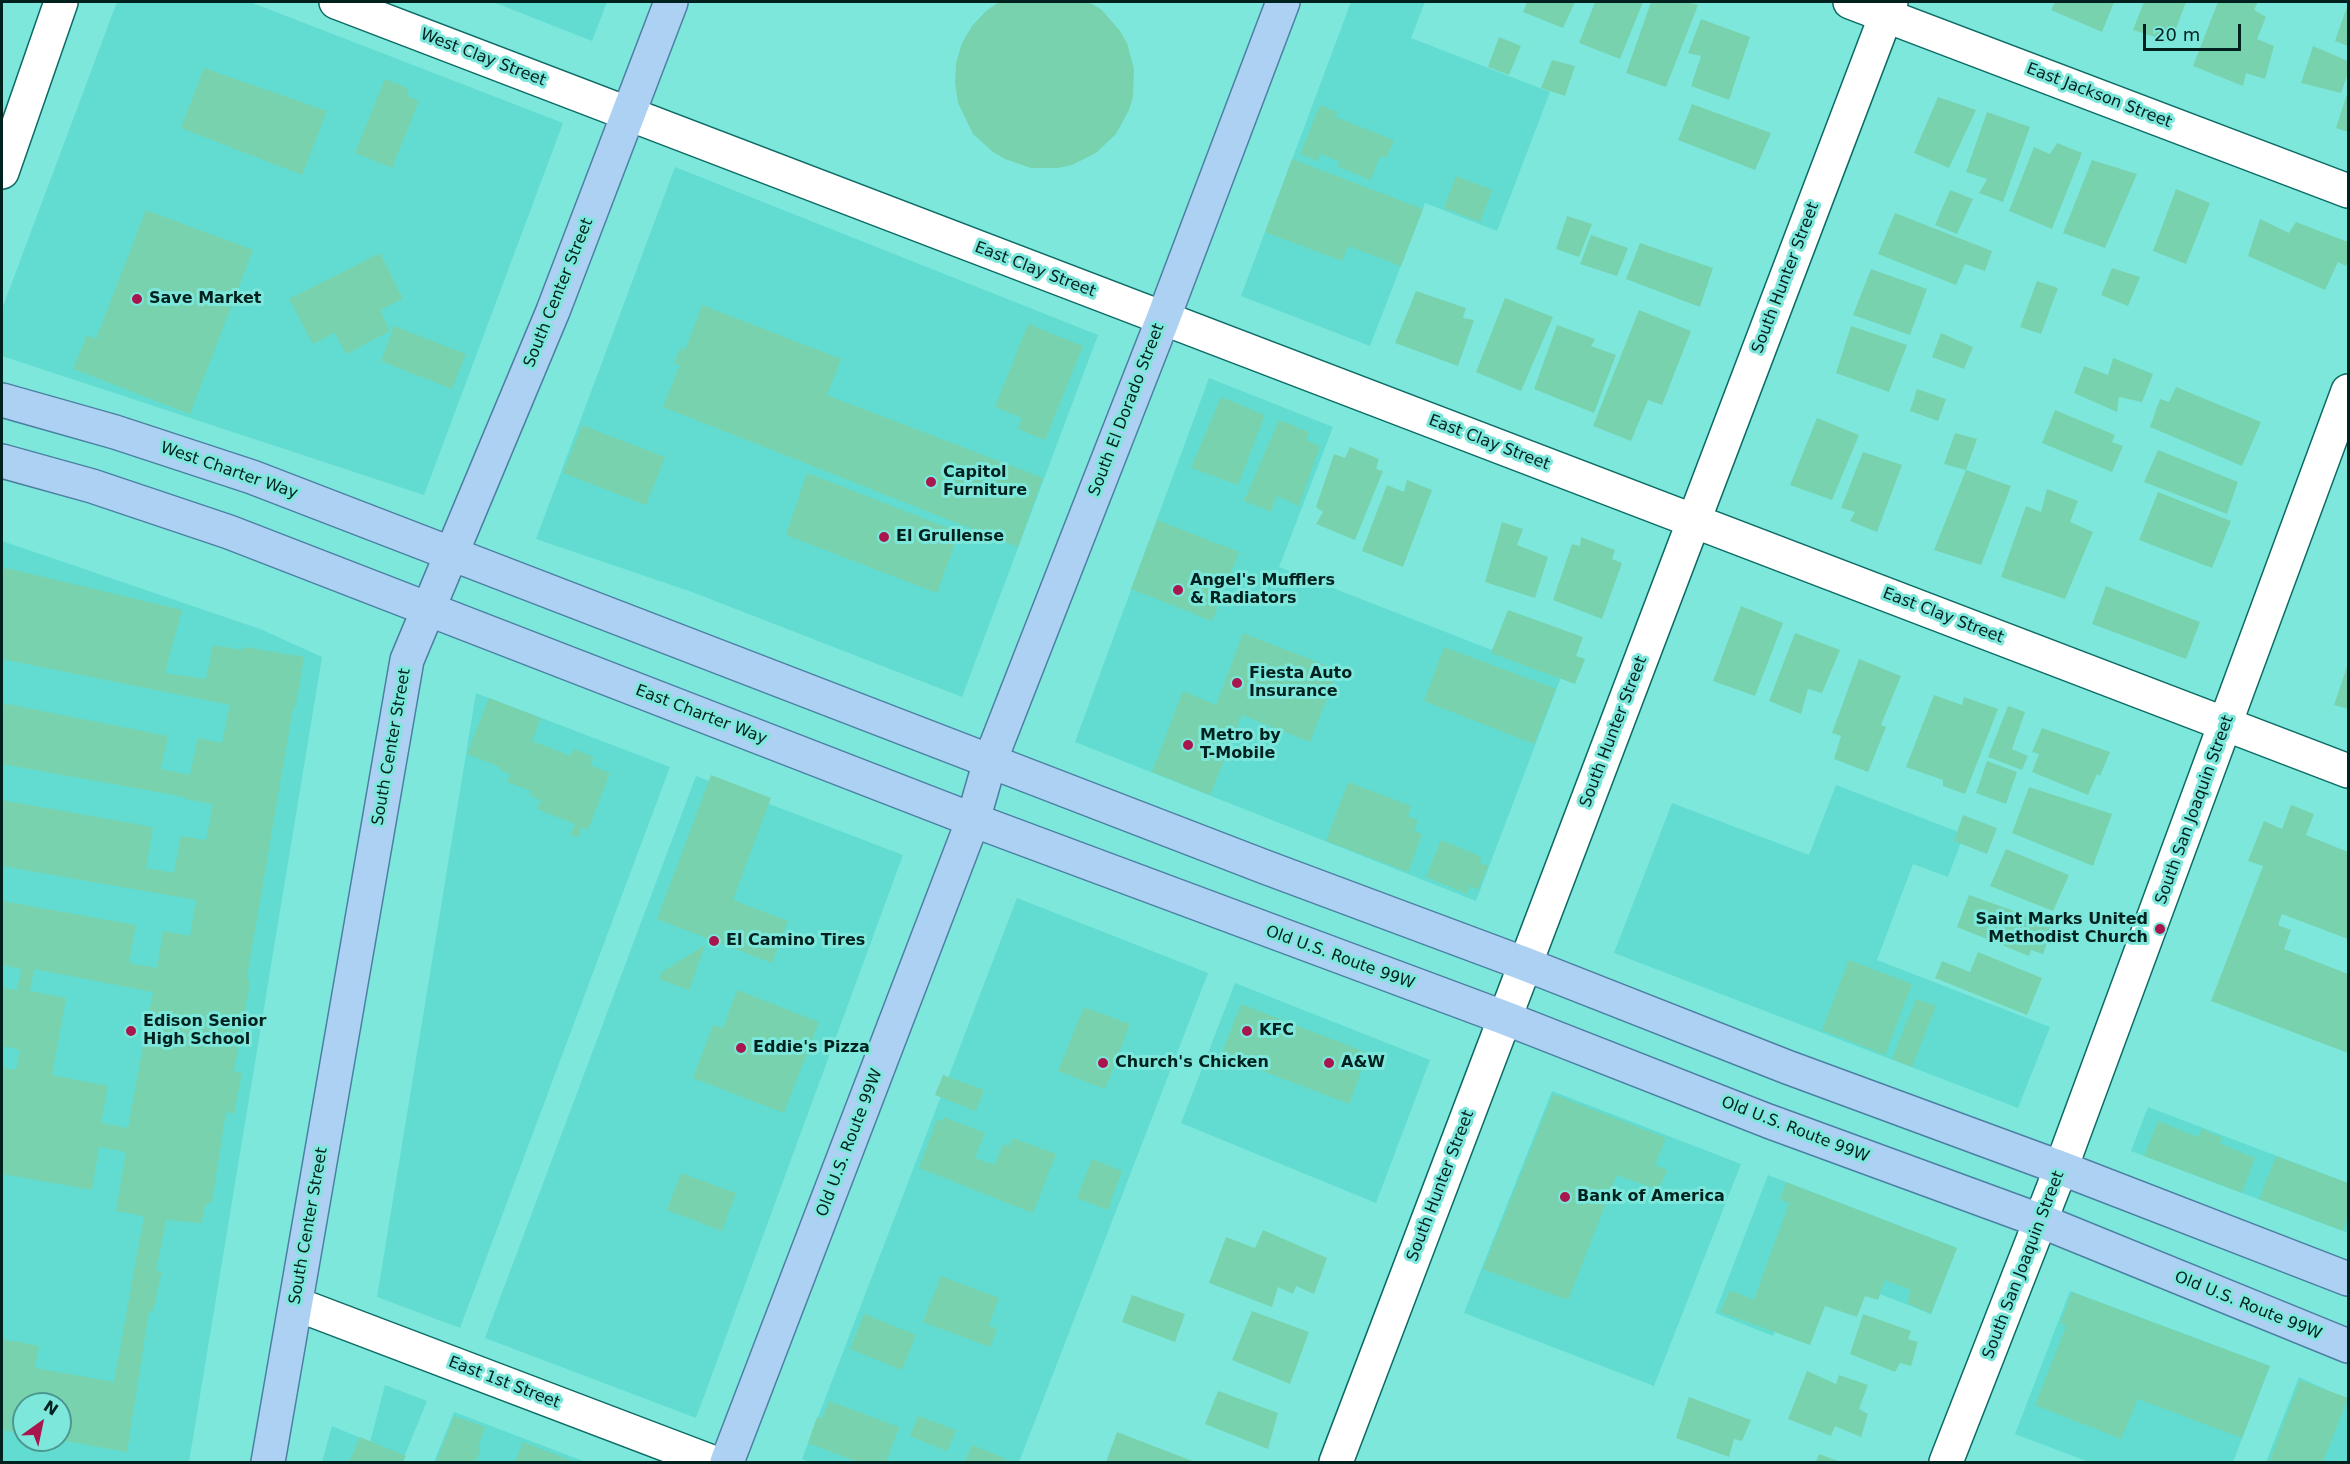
<!DOCTYPE html>
<style>
body{margin:0}
#map{position:relative;width:2350px;height:1464px;overflow:hidden;background:#7de7dc;font-family:"DejaVu Sans",sans-serif}
canvas{display:block}
.frame{position:absolute;inset:0;border:3px solid #00221e;pointer-events:none}
.north{position:absolute;left:12px;top:1392px;width:60px;height:60px;box-sizing:border-box;background:#7de7dc;border:2px solid #4b9890;border-radius:50%;rotate:33deg;font-size:16px;font-weight:700;line-height:24px;text-align:center;color:#00221e}
.north::after{content:'';display:block;margin:auto;width:21px;height:27px;background:#a9164e;clip-path:polygon(50% 0,100% 100%,50% 72%,0 100%)}
.scale{position:absolute;left:2143px;top:24px;width:98px;height:27px;box-sizing:border-box;border:3px solid #00221e;border-top:0;padding-left:8px;font-size:18px;line-height:21px;white-space:nowrap;color:#00221e;-webkit-text-stroke:4px #7de7dc;paint-order:stroke}
</style>
<div id="map">
<canvas width="2350" height="1464"></canvas>
<div class="frame"></div>
<div class="north">N</div>
<div class="scale">20 m</div>
</div>
<script>
const g = document.querySelector('canvas').getContext('2d');
g.lineJoin = 'round';
function fillPath(path, color) {
  g.fillStyle = color;
  g.fill(path, 'evenodd');
}
function shape(rows) {
  const path = new Path2D();
  for (const r of rows) {
    path.moveTo(r[0], r[1]);
    for (let i = 2; i < r.length; i += 2) path.lineTo(r[i], r[i + 1]);
  }
  return path;
}
function trace(path, color, width, dash) {
  g.strokeStyle = color;
  g.lineWidth = width;
  g.lineCap = dash ? 'butt' : 'round';
  g.setLineDash(dash || []);
  g.stroke(path);
}
function write(font, color, halo, rows, align = 'center') {
  g.font = font + ' "DejaVu Sans",sans-serif';
  g.lineWidth = 6;
  g.setLineDash([]);
  g.textBaseline = 'middle';
  g.strokeStyle = halo;
  g.fillStyle = color;
  for (const [text, x, y, turn = 0] of rows) {
    g.save();
    g.translate(x, y);
    g.rotate((+turn || 0) * Math.PI / 180);
    g.textAlign = isNaN(turn) ? turn : align;
    if (halo) g.strokeText(text, 0, 0);
    g.fillText(text, 0, 0);
    g.restore();
  }
}
fillPath(shape([
 [117,2,250,2,563,123,424,495,2,356,2,309],
 [493,2,607,2,592,41],
 [1351,2,1425,2,1411,38,1550,92,1497,231,1425,203,1370,346,1241,296],
 [675,167,1098,335,962,697,692,592,536,539],
 [1209,378,1333,427,1279,567,1561,677,1476,901,1075,742],
 [2,541,260,629,322,657,189,1462,2,1462],
 [24,1404,60,1404,60,1440,24,1440],
 [476,693,670,767,460,1328,377,1297],
 [696,776,903,855,696,1418,485,1338],
 [1836,785,1964,834,1948,877,1913,864,1877,960,2050,1027,2018,1108,1614,953,1672,803,1809,855],
 [1017,898,1208,973,1019,1462,811,1462,802,1459],
 [1235,983,1430,1060,1376,1203,1181,1123],
 [1552,1091,1741,1164,1654,1386,1464,1313],
 [2148,1107,2348,1183,2348,1233,2131,1151],
 [1768,1175,1957,1248,1931,1314,1803,1264,1773,1336,1715,1313],
 [2070,1291,2270,1366,2233,1462,2089,1462,2015,1434],
 [2299,1377,2348,1400,2348,1462,2266,1462],
 [385,1385,427,1401,402,1462,322,1462,332,1426,370,1442],
 [454,1412,586,1462,434,1462]
]), '#62dcd0');
fillPath(shape([
 [999,2,1089,2,1102,10,1120,31,1127,43,1134,69,1133,97,1129,110,1116,134,1096,153,1072,165,1058,168,1031,168,1005,159,993,152,973,134,958,103,955,83,956,63,962,43,972,26,986,11],
 [1527,2,1575,2,1563,28,1523,12],
 [1595,2,1643,2,1620,59,1579,43],
 [1651,2,1687,2,1698,5,1666,87,1626,73],
 [2055,2,2114,2,2102,32,2051,10],
 [2144,2,2186,2,2171,42,2133,30],
 [2218,2,2258,2,2254,10,2266,17,2257,39,2274,46,2265,79,2246,73,2243,86,2193,66],
 [2348,4,2348,46,2335,41],
 [1701,19,1750,37,1729,100,1691,86,1701,56,1688,53],
 [1499,37,1521,46,1509,75,1488,67],
 [2313,46,2348,61,2348,73,2341,93,2301,83],
 [1552,60,1575,66,1565,96,1541,88],
 [204,68,327,111,302,175,181,128],
 [385,79,409,89,407,96,419,101,392,168,355,153],
 [2348,91,2348,132,2336,128],
 [1938,97,1976,110,1949,168,1914,153],
 [1692,104,1771,133,1755,170,1678,140],
 [1320,105,1337,112,1335,117,1394,140,1386,158,1380,156,1371,180,1338,167,1340,162,1320,154,1318,161,1300,154],
 [1987,112,2030,127,2003,202,1979,193,1987,179,1966,172],
 [2057,143,2082,153,2052,229,2009,211,2034,147,2050,154],
 [1292,159,1423,209,1401,266,1348,246,1342,261,1265,232],
 [2092,160,2137,174,2105,248,2063,233],
 [1456,176,1492,190,1480,222,1444,208],
 [2176,189,2210,203,2186,264,2153,251],
 [1950,190,1973,199,1957,234,1935,225],
 [146,210,253,250,190,414,73,369,87,335,96,339],
 [1895,213,1992,251,1985,271,1965,264,1956,285,1878,254],
 [1567,216,1592,224,1579,257,1556,249],
 [2260,219,2289,233,2296,222,2348,242,2348,261,2346,266,2338,262,2325,290,2248,256],
 [1591,235,1628,248,1617,276,1580,264],
 [1640,243,1713,268,1700,307,1626,279],
 [380,253,403,299,380,310,390,331,346,354,335,333,313,344,289,299],
 [2112,268,2140,277,2128,306,2101,295],
 [1871,269,1927,289,1910,335,1853,315],
 [2037,281,2058,288,2041,334,2020,327],
 [1416,291,1466,308,1463,318,1474,320,1458,366,1395,343],
 [1505,298,1553,317,1521,391,1476,372],
 [702,305,841,359,827,395,1043,478,1018,547,663,407,680,365,674,364,680,348,685,350],
 [1639,310,1691,331,1662,405,1648,400,1631,441,1593,426],
 [1028,324,1083,346,1045,440,1018,429,1022,418,995,407],
 [1557,325,1595,339,1591,346,1616,355,1594,413,1534,389],
 [394,326,466,354,452,389,381,361],
 [1851,326,1907,345,1889,392,1836,373],
 [1941,333,1973,347,1964,369,1932,357],
 [2113,358,2153,374,2142,402,2119,397,2117,412,2074,393,2084,366,2108,375],
 [2176,387,2261,422,2242,466,2150,427,2160,399,2169,402],
 [1917,389,1946,399,1938,421,1910,411],
 [1221,397,1265,415,1238,485,1191,468],
 [2055,410,2115,435,2112,442,2123,446,2112,472,2042,443],
 [1817,418,1859,435,1832,500,1790,485],
 [1279,420,1309,432,1306,440,1320,446,1299,506,1277,496,1271,512,1244,501],
 [582,425,665,457,646,505,563,473],
 [1955,433,1977,439,1966,470,1944,464],
 [1350,447,1379,459,1376,469,1383,471,1355,540,1316,524,1323,512,1316,507,1334,454,1345,458],
 [2158,450,2238,482,2227,514,2144,482],
 [1863,452,1902,465,1877,532,1850,521,1855,512,1841,508],
 [1966,470,2011,486,1981,565,1934,550],
 [807,473,959,532,937,593,786,535],
 [1407,480,1432,490,1403,567,1362,551,1387,485,1404,492],
 [2047,489,2078,501,2070,522,2093,532,2065,599,2001,577,2026,506,2041,512],
 [2158,492,2231,521,2212,568,2139,540],
 [1157,520,1239,552,1212,621,1131,589],
 [1502,522,1523,529,1517,545,1548,557,1535,598,1485,582],
 [1581,537,1615,550,1612,559,1622,563,1602,619,1553,600,1572,544,1580,546],
 [2,567,182,610,165,673,206,679,213,645,241,650,245,647,304,657,296,705,293,708,247,977,250,982,234,1072,242,1073,234,1114,226,1112,212,1202,205,1205,202,1223,166,1220,156,1271,162,1271,153,1311,149,1311,127,1452,60,1440,60,1404,24,1404,24,1434,2,1430,2,1339,39,1346,35,1368,114,1382,144,1216,116,1211,126,1152,99,1147,92,1190,2,1174,2,1067,16,1070,20,1050,2,1046,2,987,17,990,21,969,2,965,2,901,136,925,129,963,157,968,163,931,190,936,196,900,2,866,2,800,153,827,146,868,174,873,181,836,206,840,213,804,185,799,185,797,2,764,2,703,168,736,161,769,190,775,198,738,222,743,230,705,2,659],
 [34,969,153,992,128,1128,101,1123,108,1086,52,1075,66,998,30,991],
 [2106,586,2200,622,2186,659,2092,624],
 [1741,606,1783,623,1755,696,1713,681],
 [1508,610,1583,637,1576,656,1585,659,1575,684,1491,653],
 [1243,633,1338,670,1310,742,1242,715,1210,795,1152,772,1183,691,1216,705],
 [1795,633,1840,650,1822,693,1808,689,1801,714,1769,701],
 [1444,647,1556,689,1534,744,1424,701],
 [1859,659,1901,676,1881,725,1886,727,1868,772,1834,759,1841,736,1832,733],
 [2348,664,2348,709,2334,705],
 [1934,695,1962,705,1964,697,1998,709,1965,794,1943,786,1943,780,1906,767],
 [489,698,541,718,532,741,571,756,574,749,594,757,590,765,610,773,588,830,582,827,578,838,570,835,575,824,537,809,541,800,530,796,531,791,507,782,510,774,499,769,500,767,467,754],
 [2008,706,2025,712,2012,749,2028,756,2022,770,1988,757],
 [2042,728,2110,752,2100,776,2097,774,2088,795,2032,772,2039,754,2032,752],
 [1987,761,2017,772,2006,804,1976,793],
 [711,775,771,798,733,900,788,921,772,963,657,919],
 [1348,782,1411,806,1408,816,1418,820,1414,831,1422,834,1408,872,1326,841],
 [2029,787,2112,814,2093,866,2012,833],
 [2291,805,2314,814,2306,835,2348,852,2348,939,2282,914,2278,925,2291,930,2284,949,2348,974,2348,1053,2211,1001,2263,866,2248,861,2264,821,2282,829],
 [1963,815,1997,828,1987,854,1954,841],
 [1441,840,1482,857,1479,862,1488,866,1478,890,1470,886,1467,894,1426,877],
 [2006,849,2069,875,2053,911,1990,886],
 [1969,895,2054,925,2043,954,2031,950,2029,956,1957,927],
 [705,945,689,990,659,979,662,972],
 [1978,952,2042,978,2027,1015,1935,978,1942,961,1970,972],
 [1849,960,1912,984,1885,1055,1822,1030],
 [737,990,819,1022,784,1113,693,1078,713,1025,723,1028],
 [1916,999,1936,1006,1912,1067,1892,1059],
 [1241,1004,1368,1053,1349,1104,1221,1055],
 [1084,1007,1130,1024,1105,1089,1058,1071],
 [943,1075,984,1090,976,1111,935,1095],
 [1553,1094,1666,1138,1655,1165,1667,1170,1658,1190,1617,1175,1568,1300,1483,1269],
 [944,1117,985,1133,975,1158,994,1165,1003,1144,1009,1146,1013,1138,1056,1154,1033,1213,919,1168,937,1119,943,1121],
 [2158,1121,2198,1137,2202,1129,2223,1138,2219,1143,2255,1158,2242,1193,2144,1156],
 [2276,1156,2348,1183,2348,1217,2343,1231,2259,1199],
 [1092,1159,1122,1171,1108,1210,1077,1198],
 [681,1173,736,1193,722,1231,667,1210],
 [1786,1182,1957,1248,1931,1314,1907,1303,1911,1290,1885,1280,1878,1300,1865,1296,1857,1317,1825,1306,1810,1345,1720,1312,1730,1290,1754,1300,1789,1203,1780,1200],
 [1263,1230,1327,1258,1314,1294,1296,1286,1293,1294,1278,1287,1272,1307,1209,1283,1226,1237,1255,1248],
 [941,1276,999,1298,989,1325,997,1329,990,1347,923,1322],
 [2072,1292,2270,1366,2242,1438,2138,1399,2121,1439,2035,1405,2066,1326,2060,1323],
 [1132,1295,1185,1314,1175,1342,1122,1322],
 [1252,1311,1309,1332,1290,1384,1232,1360],
 [864,1314,916,1335,902,1370,850,1349],
 [1863,1314,1911,1331,1908,1339,1918,1342,1911,1366,1900,1363,1895,1372,1850,1354],
 [1807,1371,1836,1384,1839,1375,1868,1385,1859,1409,1868,1414,1861,1437,1835,1426,1831,1436,1788,1419],
 [2300,1380,2348,1398,2323,1462,2269,1462],
 [1218,1391,1278,1413,1268,1449,1205,1424],
 [1689,1397,1751,1420,1742,1441,1734,1439,1729,1457,1676,1438],
 [829,1401,899,1427,886,1462,858,1462,808,1443,817,1417,822,1419],
 [454,1416,485,1427,478,1448,481,1449,475,1462,436,1462],
 [918,1416,956,1430,947,1451,910,1436],
 [1117,1432,1195,1462,1106,1462],
 [360,1437,406,1456,403,1462,349,1462],
 [523,1442,575,1462,515,1462],
 [972,1445,1006,1459,1004,1462,965,1462],
 [1819,1454,1841,1462,1816,1462]
]), '#79d2ae');
const minor = shape([
 [336,2,2348,771],
 [1850,2,2348,191],
 [2,172,61,2],
 [296,1304,712,1462],
 [1336,1462,1891,2],
 [1946,1462,2061,1168,2348,391]
]);
const major = shape([
 [2,400,115,432,252,477,1265,867,1525,964,1787,1067,2061,1168,2348,1279],
 [2,461,92,486,229,532,973,820,1505,1018,1768,1121,2041,1221,2348,1346],
 [268,1462,407,660,553,311,671,2],
 [727,1462,973,820,990,761,1163,319,1283,2]
]);
trace(minor, '#0c6b64', 36);
trace(major, '#4b80a3', 36);
trace(minor, '#fff', 33);
trace(major, '#acd1f2', 33);
for (const [x, y, r, color] of [
 [137,299,6,"#a9164e"],
 [931,482,6,"#a9164e"],
 [884,537,6,"#a9164e"],
 [1178,590,6,"#a9164e"],
 [1237,683,6,"#a9164e"],
 [1188,745,6,"#a9164e"],
 [2160,929,6,"#a9164e"],
 [714,941,6,"#a9164e"],
 [131,1031,6,"#a9164e"],
 [1247,1031,6,"#a9164e"],
 [741,1048,6,"#a9164e"],
 [1103,1063,6,"#a9164e"],
 [1329,1063,6,"#a9164e"],
 [1565,1197,6,"#a9164e"]
]) {
  const dot = new Path2D();
  dot.arc(x, y, r, 0, 2 * Math.PI);
  g.fillStyle = color;
  g.fill(dot);
  trace(dot, '#7de7dc', 2);
}
write('16px', '#00221e', '#7de7dc', [
 ["West Clay Street",483,58,21],
 ["East Jackson Street",2099,96,21],
 ["East Clay Street",1035,270,21],
 ["South Hunter Street",1786,278,-69],
 ["South Center Street",559,293,-68],
 ["South El Dorado Street",1127,410,-69],
 ["East Clay Street",1489,443,21],
 ["West Charter Way",229,471,19],
 ["East Clay Street",1943,616,21],
 ["East Charter Way",701,715,21],
 ["South Hunter Street",1614,732,-69],
 ["South Center Street",392,747,-80],
 ["South San Joaquin Street",2195,810,-70],
 ["Old U.S. Route 99W",1340,958,20],
 ["Old U.S. Route 99W",1795,1130,21],
 ["Old U.S. Route 99W",850,1143,-69],
 ["South Hunter Street",1441,1186,-69],
 ["South Center Street",309,1226,-80],
 ["South San Joaquin Street",2024,1265,-69],
 ["Old U.S. Route 99W",2248,1306,22],
 ["East 1st Street",504,1383,21]
]);
write('bold 16px', '#00221e', '#7de7dc', [
 ["Save Market",149,299],
 ["Capitol",943,473],
 ["Furniture",943,491],
 ["El Grullense",896,537],
 ["Angel's Mufflers",1190,581],
 ["& Radiators",1190,599],
 ["Fiesta Auto",1249,674],
 ["Insurance",1249,692],
 ["Metro by",1200,736],
 ["T-Mobile",1200,754],
 ["Saint Marks United",2148,920,"right"],
 ["Methodist Church",2148,938,"right"],
 ["El Camino Tires",726,941],
 ["Edison Senior",143,1022],
 ["High School",143,1040],
 ["KFC",1259,1031],
 ["Eddie's Pizza",753,1048],
 ["Church's Chicken",1115,1063],
 ["A&W",1341,1063],
 ["Bank of America",1577,1197]
], 'left');
</script>
